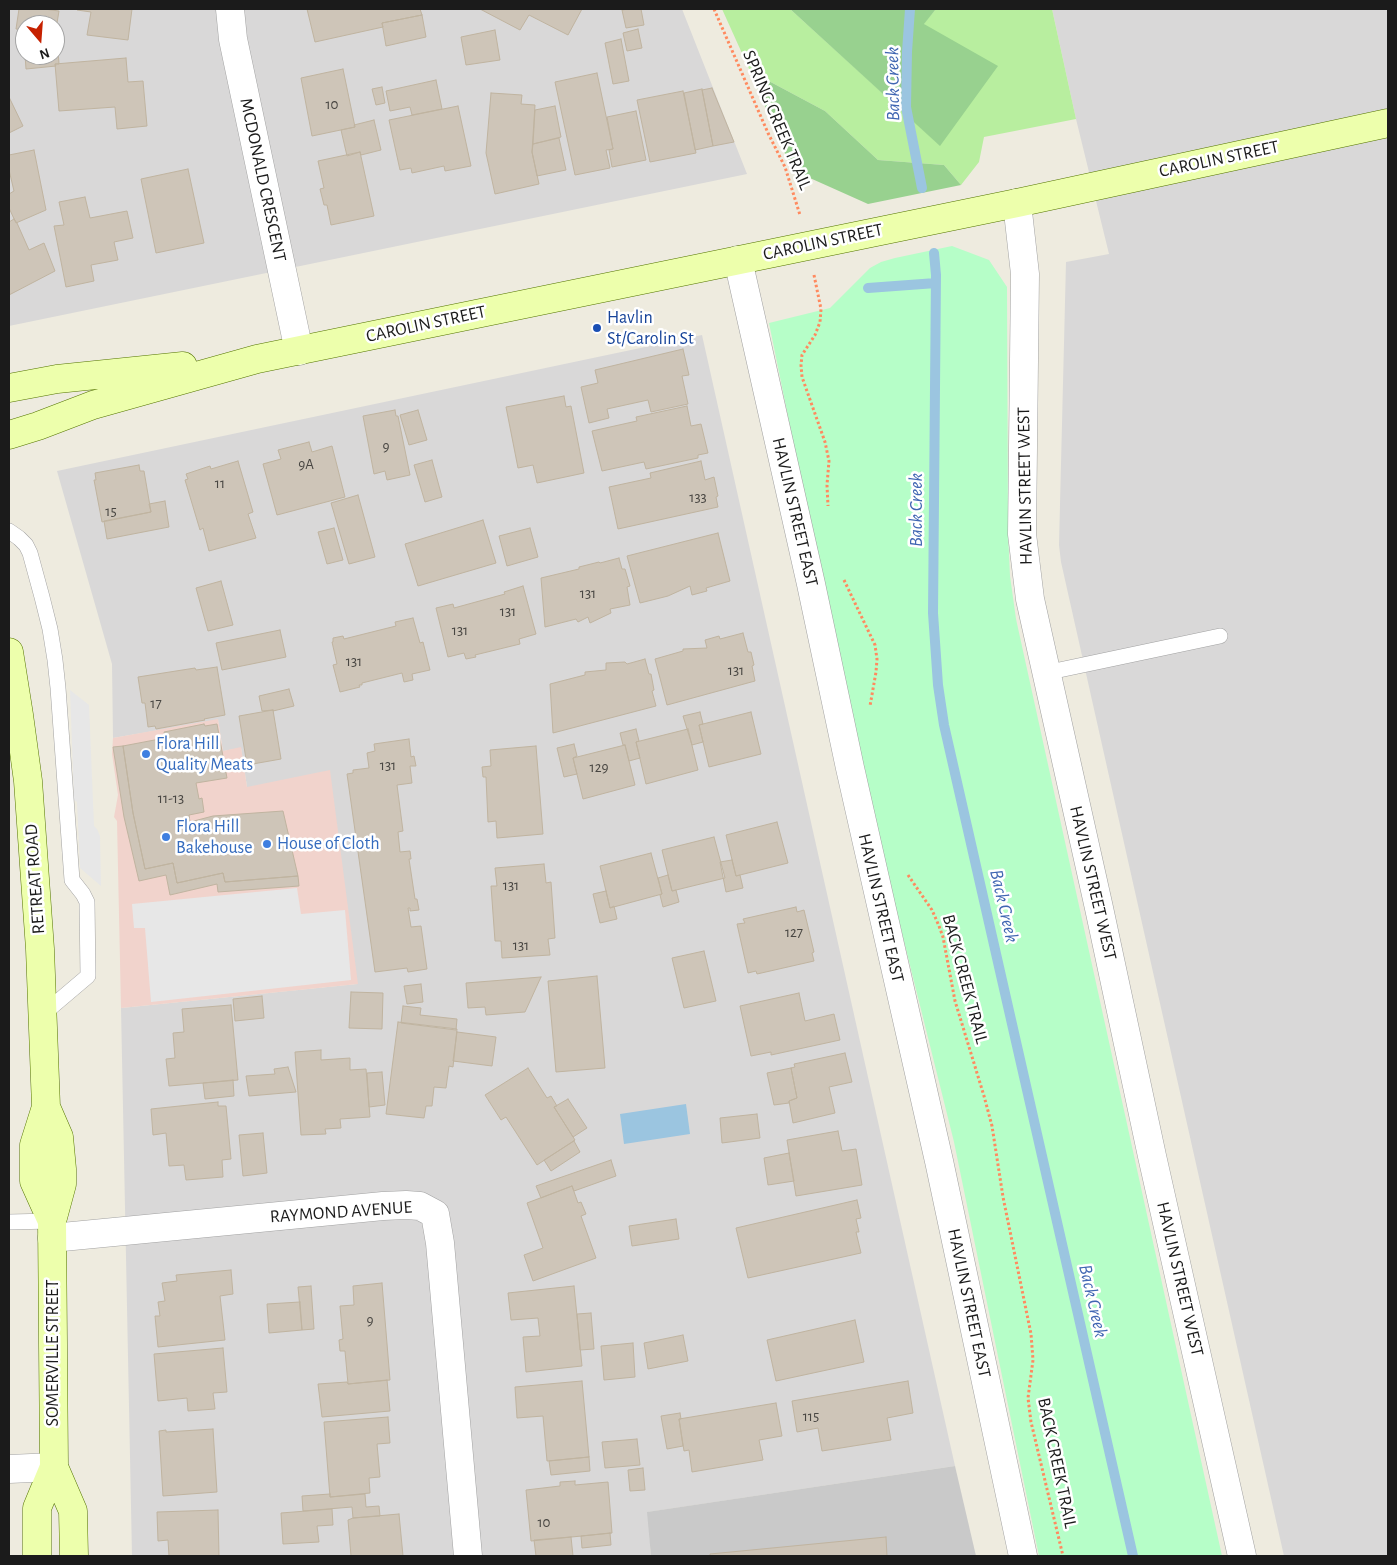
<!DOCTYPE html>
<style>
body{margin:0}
#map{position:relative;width:1397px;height:1565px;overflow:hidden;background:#eeebdf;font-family:"Alegreya Sans",sans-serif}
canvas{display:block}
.frame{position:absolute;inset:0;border:10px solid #1b1b1b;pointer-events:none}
.north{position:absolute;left:15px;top:15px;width:50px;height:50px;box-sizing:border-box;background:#fff;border:1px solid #a4a4a4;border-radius:50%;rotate:162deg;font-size:14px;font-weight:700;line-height:20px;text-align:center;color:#1b1b1b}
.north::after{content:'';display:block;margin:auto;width:18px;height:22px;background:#c62100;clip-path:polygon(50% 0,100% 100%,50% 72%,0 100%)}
</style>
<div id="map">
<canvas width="1397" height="1565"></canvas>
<div class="frame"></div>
<div class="north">N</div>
</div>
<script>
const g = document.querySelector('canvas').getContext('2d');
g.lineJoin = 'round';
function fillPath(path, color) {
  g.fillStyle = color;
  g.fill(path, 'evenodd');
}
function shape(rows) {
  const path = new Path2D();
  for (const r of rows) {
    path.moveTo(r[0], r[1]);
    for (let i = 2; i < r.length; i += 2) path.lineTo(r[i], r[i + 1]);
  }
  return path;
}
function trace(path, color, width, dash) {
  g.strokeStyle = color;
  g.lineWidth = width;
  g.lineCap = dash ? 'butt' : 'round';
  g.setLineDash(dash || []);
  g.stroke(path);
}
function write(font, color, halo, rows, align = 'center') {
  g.font = font + ' "Alegreya Sans",sans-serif';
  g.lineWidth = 5;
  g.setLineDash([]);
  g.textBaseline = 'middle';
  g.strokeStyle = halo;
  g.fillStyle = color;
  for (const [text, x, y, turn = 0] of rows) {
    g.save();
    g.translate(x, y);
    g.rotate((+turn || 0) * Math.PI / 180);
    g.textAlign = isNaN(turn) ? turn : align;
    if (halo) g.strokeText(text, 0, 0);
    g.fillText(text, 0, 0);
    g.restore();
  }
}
fillPath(shape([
 [9,9,682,9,747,174,9,326],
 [25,25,55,25,55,55,25,55],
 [1052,9,1388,9,1388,1556,1284,1556,1061,562,1059,545,1066,262,1109,254,1076,119],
 [702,335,955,1466,648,1512,651,1556,132,1556,121,1008,357,984,247,787,241,748,223,751,218,720,113,738,112,664,57,471]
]), '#d9d8d8');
fillPath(shape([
 [218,719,223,751,241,747,247,787,330,770,358,984,121,1008,117,821,114,817,118,795,112,754,113,738]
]), '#f1d3cc');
fillPath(shape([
 [955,1466,976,1556,651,1556,647,1512]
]), '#c9c9c9');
fillPath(shape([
 [722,9,790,9,940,145,924,23,936,9,1052,9,1076,119,984,137,979,162,961,185,944,165,878,160,825,111,750,71]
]), '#b8ee9f');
fillPath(shape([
 [790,9,936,9,924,24,998,66,940,146],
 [750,71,825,111,878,160,944,165,961,185,868,204,792,170]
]), '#98d18f');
fillPath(shape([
 [952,246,989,260,1007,287,1008,533,1010,576,1016,619,1222,1556,1039,1556,954,1142,887,873,807,510,769,323,830,308,870,268,881,262,895,258]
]), '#b6fec8');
fillPath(shape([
 [70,690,89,705,94,826,97,829,100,836,101,886,80,868,77,802,74,800],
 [297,888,301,914,345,910,351,980,151,1002,145,928,134,928,132,904]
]), '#e7e7e7');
fillPath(shape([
 [686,1104,690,1134,624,1144,620,1114]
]), '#9bc5e0');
trace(shape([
 [910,9,907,52,906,107,922,188],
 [934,253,936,275,933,613,938,685,944,725,1133,1556],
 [868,288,936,283]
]), '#9bc5e0', 10);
const building = shape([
 [19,9,44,9,59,11,55,35,55,25,25,25,25,30,16,29,19,9],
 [77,9,132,9,128,40,87,35,91,12,77,10,77,9],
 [307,9,420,9,422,15,382,23,383,27,315,42,307,9],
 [480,9,582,9,568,35,529,15,520,30,480,9],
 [628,9,641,9,644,25,626,28,622,10,628,9],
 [422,15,426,37,386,46,382,23,422,15],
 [638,29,642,48,627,51,623,33,638,29],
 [495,30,500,60,466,65,461,37,495,30],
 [55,35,57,35,59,64,55,64,56,66,26,69,25,55,55,55,55,35],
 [621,39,629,81,613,84,605,43,621,39],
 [126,58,128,82,143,81,147,126,117,129,115,107,59,111,55,64,126,58],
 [343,69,355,127,312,136,301,78,343,69],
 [597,73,613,149,606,150,610,168,575,175,555,82,597,73],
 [436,80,442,109,412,115,410,107,390,111,386,91,436,80],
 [382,87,385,103,376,105,372,89,382,87],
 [712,88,734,142,713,146,702,90,712,88],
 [702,89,713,146,695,150,684,93,702,89],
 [683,91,696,153,650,162,637,100,683,91],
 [491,93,522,95,521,104,535,105,532,152,539,184,495,194,486,153,491,93],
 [9,97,23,126,9,133,9,97],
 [458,106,471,166,445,171,444,166,412,173,411,168,400,170,389,120,458,106],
 [555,106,561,137,533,144,535,110,555,106],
 [636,111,646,160,612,167,609,150,613,149,607,117,636,111],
 [374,120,381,150,361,155,360,152,347,156,341,130,355,127,354,125,374,120],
 [559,138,566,170,537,176,532,152,533,144,559,138],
 [34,150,46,210,16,223,9,208,9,194,14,191,9,170,9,155,34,150],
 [360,152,374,216,331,225,327,205,324,205,320,189,324,188,318,161,360,152],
 [188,169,204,243,156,253,141,179,188,169],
 [85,197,90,218,127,211,133,238,114,242,118,260,91,265,94,281,66,287,54,226,64,225,59,202,85,197],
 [14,219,17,223,29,250,44,243,55,271,9,295,9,222,14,219],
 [683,349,689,375,682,376,688,404,651,412,648,400,607,409,609,418,589,423,581,387,598,383,595,370,683,349],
 [564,396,566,407,571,406,584,473,537,483,533,465,518,468,506,407,564,396],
 [687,406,691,426,701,424,708,453,698,455,698,458,646,469,644,462,602,471,592,431,637,421,636,417,687,406],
 [395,410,396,416,398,416,410,475,387,480,385,471,374,474,363,416,395,410],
 [418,410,427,440,409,445,400,415,418,410],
 [309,442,312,452,332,446,345,497,277,515,263,464,281,459,278,450,309,442],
 [432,460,442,497,425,502,414,465,432,460],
 [238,461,253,512,248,514,256,538,209,551,203,528,200,530,185,480,188,479,186,474,210,466,211,469,238,461],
 [701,461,705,480,714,477,718,496,716,497,718,507,618,529,609,487,651,478,650,473,701,461],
 [139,465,140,471,144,471,151,512,102,522,94,480,96,480,95,473,139,465],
 [358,495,375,557,349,564,331,503,358,495],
 [165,501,169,527,107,539,104,521,151,512,149,504,165,501],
 [483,520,496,563,418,586,405,544,483,520],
 [334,528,343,560,327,564,318,532,334,528],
 [530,528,538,557,507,566,499,536,530,528],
 [718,533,730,581,706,588,707,591,692,595,690,586,668,596,640,603,627,556,718,533],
 [619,558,622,569,625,569,630,586,627,587,630,605,610,609,611,613,590,623,588,617,578,622,576,619,545,627,541,578,579,569,579,567,599,562,600,563,619,558],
 [221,581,233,625,208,631,196,588,221,581],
 [523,586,536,634,519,639,520,644,475,655,476,657,466,659,464,653,448,657,436,608,453,604,454,608,505,594,504,592,523,586],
 [413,618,420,643,423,642,430,670,412,674,413,680,404,682,402,673,362,683,362,685,359,685,360,687,340,692,333,665,337,664,332,642,333,642,333,638,343,636,344,639,396,626,395,622,413,618],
 [280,630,286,657,222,670,216,643,280,630],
 [743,633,748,652,751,652,754,665,752,666,755,681,667,705,655,659,683,651,683,649,707,648,705,640,719,636,720,639,743,633],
 [645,659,649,674,651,674,654,690,652,691,656,706,553,733,550,684,585,675,585,672,606,670,606,663,625,662,627,664,645,659],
 [217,667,225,715,204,719,205,720,156,729,155,726,148,727,145,703,142,703,138,677,195,668,196,670,217,667],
 [289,689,294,706,273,711,273,710,262,711,259,696,289,689],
 [273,710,281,759,247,765,239,716,273,710],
 [700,712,703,724,699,725,703,742,692,745,683,716,700,712],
 [751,712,761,754,709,767,699,725,751,712],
 [204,724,205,726,217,724,227,778,196,783,199,799,202,798,204,812,189,815,190,822,213,816,283,811,298,876,225,882,223,873,177,883,173,863,145,869,133,813,123,746,165,738,164,732,204,724],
 [636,729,639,741,636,742,640,758,629,761,625,745,623,745,620,733,636,729],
 [688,729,698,770,646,784,636,742,688,729],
 [409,739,411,757,414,756,416,766,410,766,412,783,397,785,403,831,398,832,400,852,410,851,411,859,409,859,415,899,417,899,419,910,410,911,410,908,408,908,411,927,421,926,427,969,408,972,407,968,375,972,347,774,353,773,353,770,369,768,367,753,375,751,374,744,409,739],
 [574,744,577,756,573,758,577,774,564,777,557,748,574,744],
 [625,745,635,785,583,799,573,758,625,745],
 [123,746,133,813,145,869,173,863,177,883,223,873,225,882,298,876,299,886,218,892,217,884,170,895,166,875,139,881,124,817,113,747,123,746],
 [536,746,543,834,497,838,496,821,488,822,486,777,483,777,482,767,491,766,490,750,536,746],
 [777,822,788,863,736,876,726,835,777,822],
 [714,837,725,878,672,891,662,850,714,837],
 [651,853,662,894,610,908,600,866,651,853],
 [732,860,736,876,740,875,743,888,726,892,720,862,732,860],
 [544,864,546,883,551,882,555,938,548,939,550,955,502,958,501,941,495,941,491,886,497,886,495,868,544,864],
 [668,875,672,891,676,890,679,902,663,907,660,895,662,894,658,878,668,875],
 [606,891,610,908,614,906,617,919,600,923,593,894,606,891],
 [796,907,797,912,804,910,814,952,812,953,814,961,757,974,756,971,748,973,737,924,745,923,743,919,796,907],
 [704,951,716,1001,684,1008,672,958,704,951],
 [597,976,605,1068,556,1072,548,981,597,976],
 [541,977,525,1012,486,1015,485,1007,468,1008,466,983,541,977],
 [421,984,423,1002,407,1004,404,986,421,984],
 [351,992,383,993,382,1029,349,1028,351,992],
 [799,993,805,1021,834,1014,840,1040,771,1055,771,1052,751,1056,740,1006,799,993],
 [262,996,264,1018,235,1021,233,999,262,996],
 [231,1005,238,1080,169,1086,166,1059,175,1058,173,1033,184,1032,182,1009,231,1005],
 [403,1006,421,1008,420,1015,457,1019,456,1030,401,1023,403,1006],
 [398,1022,457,1029,453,1067,449,1066,446,1088,434,1087,432,1106,426,1106,424,1118,386,1114,398,1022],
 [457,1032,496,1037,492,1066,453,1061,457,1032],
 [321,1050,321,1060,350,1058,350,1070,366,1069,370,1117,340,1119,341,1128,325,1129,326,1134,301,1135,295,1052,321,1050],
 [845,1053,852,1082,829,1087,835,1113,793,1123,789,1101,797,1098,791,1068,795,1067,794,1064,845,1053],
 [288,1067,296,1092,249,1096,246,1076,275,1074,274,1069,288,1067],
 [528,1068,547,1098,551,1096,557,1106,554,1107,575,1140,537,1165,506,1117,501,1120,485,1095,528,1068],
 [791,1068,797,1098,789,1101,789,1103,774,1105,767,1073,791,1068],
 [382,1072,385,1105,369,1107,367,1073,382,1072],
 [233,1080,234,1096,205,1099,203,1083,233,1080],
 [568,1099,587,1128,573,1137,554,1107,568,1099],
 [218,1102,218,1106,226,1106,231,1159,222,1160,223,1177,186,1180,184,1165,169,1166,166,1133,153,1135,151,1109,218,1102],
 [757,1114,760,1138,722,1143,720,1118,757,1114],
 [838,1131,842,1151,856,1149,862,1185,796,1196,787,1140,838,1131],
 [263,1133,267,1173,243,1176,239,1135,263,1133],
 [574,1141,580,1152,551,1171,544,1160,574,1141],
 [789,1153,794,1181,768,1185,764,1158,789,1153],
 [611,1160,616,1176,574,1191,572,1186,541,1198,536,1186,611,1160],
 [572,1186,578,1203,581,1202,586,1214,581,1216,596,1258,533,1281,524,1255,543,1248,527,1203,572,1186],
 [857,1200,861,1218,856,1219,859,1232,856,1232,861,1253,748,1278,736,1228,857,1200],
 [676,1219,679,1239,632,1246,629,1226,676,1219],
 [231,1270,233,1294,220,1296,225,1340,158,1347,155,1316,160,1316,158,1302,165,1301,162,1283,177,1281,176,1275,231,1270],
 [382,1283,390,1380,348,1384,345,1351,340,1351,339,1340,343,1339,340,1306,354,1305,353,1286,382,1283],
 [311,1286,314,1329,302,1330,298,1287,311,1286],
 [574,1286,582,1366,526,1372,523,1337,540,1336,538,1318,511,1320,508,1293,574,1286],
 [300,1302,302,1330,269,1333,267,1304,300,1302],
 [591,1313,594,1349,580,1350,577,1314,591,1313],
 [855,1320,864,1362,776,1381,767,1340,855,1320],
 [683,1335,688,1361,648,1369,644,1343,683,1335],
 [633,1343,635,1377,604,1380,601,1346,633,1343],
 [223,1348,227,1392,213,1393,215,1409,188,1411,187,1398,158,1401,154,1354,223,1348],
 [387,1380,390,1411,322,1417,318,1384,347,1382,348,1384,387,1380],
 [582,1381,589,1457,547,1461,543,1416,517,1418,515,1387,582,1381],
 [908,1381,913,1413,887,1418,891,1440,822,1451,818,1428,797,1432,792,1401,908,1381],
 [776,1403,782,1436,759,1440,763,1460,692,1472,689,1450,684,1451,679,1419,776,1403],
 [680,1413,681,1419,679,1419,683,1446,667,1449,661,1416,680,1413],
 [388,1417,390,1443,377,1444,380,1477,369,1478,370,1493,330,1497,324,1422,388,1417],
 [213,1429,217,1492,163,1496,159,1431,166,1430,166,1432,213,1429],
 [637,1439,640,1465,605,1468,602,1442,637,1439],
 [589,1457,590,1471,551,1475,549,1461,589,1457],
 [643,1468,645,1490,630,1491,628,1470,643,1468],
 [575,1481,575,1485,608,1482,612,1533,531,1541,526,1490,560,1486,560,1482,575,1481],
 [330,1494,330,1497,365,1494,366,1507,379,1506,380,1516,353,1518,352,1507,303,1511,302,1496,330,1494],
 [332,1509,333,1525,317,1526,319,1542,283,1544,281,1513,332,1509],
 [218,1510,219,1556,169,1556,168,1540,158,1541,157,1512,218,1510],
 [399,1514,403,1556,351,1556,348,1520,353,1518,399,1514],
 [610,1533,611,1545,582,1548,581,1536,610,1533],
 [571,1537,573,1556,536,1556,534,1540,571,1537],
 [886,1537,887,1556,710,1556,710,1554,886,1537]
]);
fillPath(building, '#cec5b8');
trace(building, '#c0b4a0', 1);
const lane = shape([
 [9,531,19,538,26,545,30,553,42,597,50,629,55,660,58,688,72,880,83,894,87,902,88,976,42,1015],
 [1045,673,1220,636],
 [9,1222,52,1221]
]);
const street = shape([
 [230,9,233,39,299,351],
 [1017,203,1025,274,1022,534,1030,599,1099,908,1152,1156,1242,1556],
 [738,260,811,584,850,768,939,1161,1023,1556],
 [52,1238,383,1206,406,1205,420,1206,435,1214,440,1243,468,1556],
 [9,1469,54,1467]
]);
const secondary = shape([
 [9,388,57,379,183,366],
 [9,435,38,426,93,405,257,359,1017,203,1388,123],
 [9,652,19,715,28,781,40,949,46,1107,34,1145,34,1181,52,1221],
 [46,1107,59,1137,62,1169,62,1184,52,1221,54,1467,73,1511,74,1556],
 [37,1556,37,1508,54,1467]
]);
trace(lane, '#a2a2a2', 16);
trace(street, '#a2a2a2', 29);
trace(secondary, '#547400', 29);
trace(shape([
 [714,9,768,133,785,167,800,215],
 [814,275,821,309,820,322,815,335,802,355,801,365,802,377,825,442,829,461,827,485,828,506],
 [844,580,875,645,877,659,876,672,870,706],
 [908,875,932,910,939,926,943,937,955,1001,984,1096,992,1126,1003,1197,1031,1334,1033,1360,1028,1398,1031,1422,1063,1556]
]), '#ff8a5f', 3, [2.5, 2.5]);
trace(lane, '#fff', 15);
trace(street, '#fff', 28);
trace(secondary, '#edffac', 28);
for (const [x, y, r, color] of [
 [597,328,5,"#1a4fb4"],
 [146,754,5,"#3f7fe0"],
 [166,837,5,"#3f7fe0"],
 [267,844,5,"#3f7fe0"]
]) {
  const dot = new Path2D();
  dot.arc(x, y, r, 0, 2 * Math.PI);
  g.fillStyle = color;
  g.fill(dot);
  trace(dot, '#fff', 2);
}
write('15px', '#484642', null, [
 ["10",332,104],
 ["9",386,446],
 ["9A",306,464],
 ["11",220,483],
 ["133",698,497],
 ["15",111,511],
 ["131",588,593],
 ["131",508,611],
 ["131",460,630],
 ["131",354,661],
 ["131",736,670],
 ["17",156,703],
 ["131",388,765],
 ["129",599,767],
 ["11-13",171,798],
 ["131",511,885],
 ["127",794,932],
 ["131",521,945],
 ["9",370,1320],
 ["115",811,1416],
 ["10",544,1522]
]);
write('18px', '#1b1b1b', '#fff', [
 ["SPRING CREEK TRAIL",777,120,67],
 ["CAROLIN STREET",1219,159,-12],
 ["MCDONALD CRESCENT",263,180,78],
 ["CAROLIN STREET",823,242,-12],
 ["CAROLIN STREET",426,324,-12],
 ["HAVLIN STREET WEST",1025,486,-91],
 ["HAVLIN STREET EAST",795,512,77],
 ["RETREAT ROAD",35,879,-94],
 ["HAVLIN STREET WEST",1093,883,77],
 ["HAVLIN STREET EAST",881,908,77],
 ["BACK CREEK TRAIL",965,979,75],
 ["RAYMOND AVENUE",341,1212,-4],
 ["HAVLIN STREET WEST",1180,1279,77],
 ["HAVLIN STREET EAST",969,1303,78],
 ["SOMERVILLE STREET",53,1353,-90],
 ["BACK CREEK TRAIL",1057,1463,78]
]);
write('18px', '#164399', '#fff', [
 ["Havlin",607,318],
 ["St/Carolin St",607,339]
], 'left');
write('18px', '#366cbe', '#fff', [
 ["Flora Hill",156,744],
 ["Quality Meats",156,765],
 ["Flora Hill",176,827],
 ["Bakehouse",176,848],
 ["House of Cloth",277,844]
], 'left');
write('italic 19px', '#4066b2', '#fff', [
 ["Back Creek",893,84,-91],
 ["Back Creek",916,510,-90],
 ["Back Creek",1004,906,77],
 ["Back Creek",1093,1301,77]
]);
</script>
